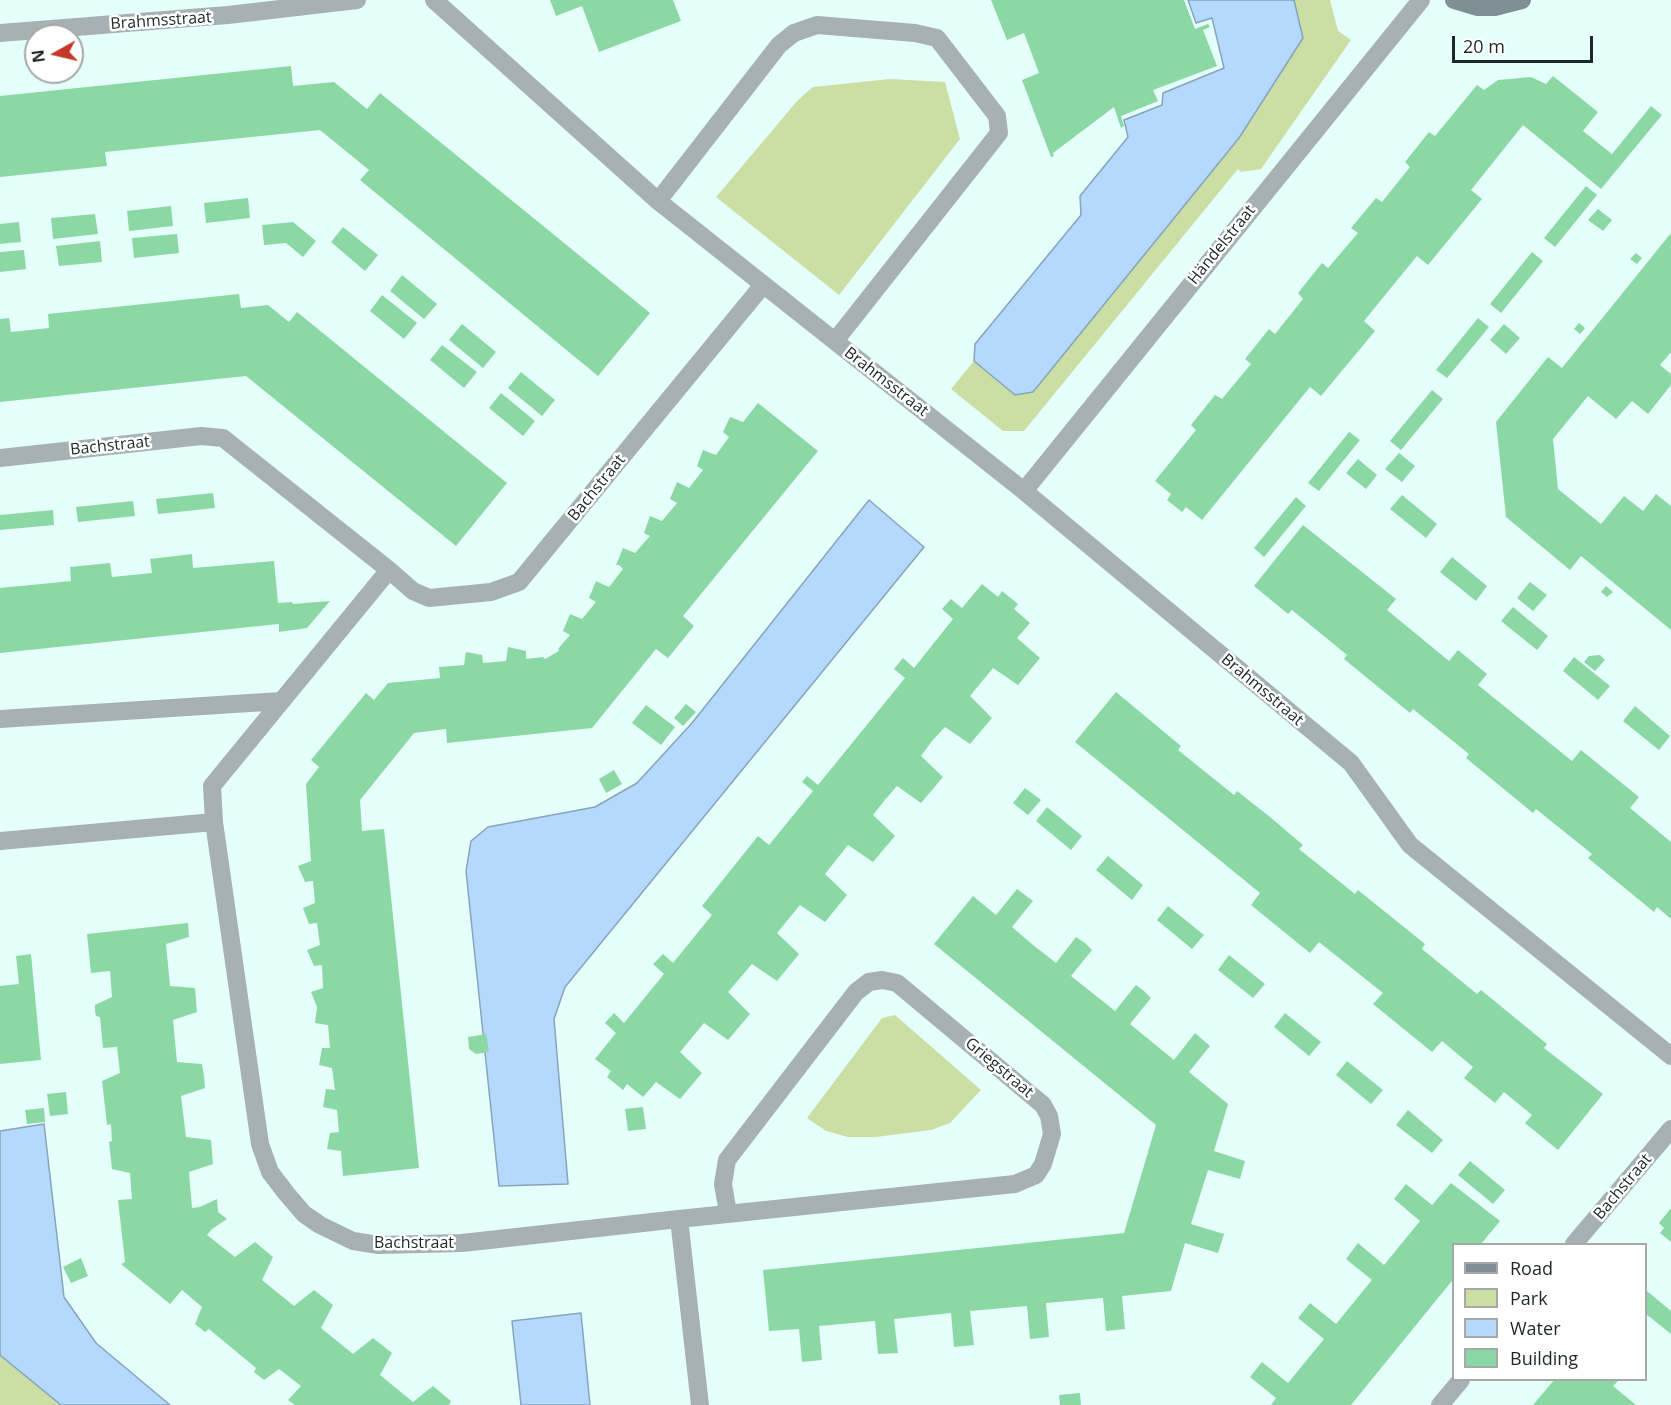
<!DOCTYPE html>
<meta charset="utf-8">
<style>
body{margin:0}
#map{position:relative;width:1671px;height:1405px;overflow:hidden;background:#e5fffb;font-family:"Open Sans",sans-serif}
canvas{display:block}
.legend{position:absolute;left:1452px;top:1243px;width:195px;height:138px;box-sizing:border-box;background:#fff;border:2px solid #a5a9a8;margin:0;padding:8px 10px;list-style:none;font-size:18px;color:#1e2826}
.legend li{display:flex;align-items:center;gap:12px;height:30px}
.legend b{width:30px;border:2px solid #a5a9a8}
.north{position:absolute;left:24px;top:24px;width:60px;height:60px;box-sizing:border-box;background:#fff;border:2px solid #a5a9a8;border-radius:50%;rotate:262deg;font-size:16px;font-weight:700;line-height:24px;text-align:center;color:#1e2826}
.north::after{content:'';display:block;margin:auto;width:21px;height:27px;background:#c53827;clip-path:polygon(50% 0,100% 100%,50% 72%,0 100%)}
.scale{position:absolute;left:1452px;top:36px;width:141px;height:27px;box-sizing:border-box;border:3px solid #1e2826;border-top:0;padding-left:8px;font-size:18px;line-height:21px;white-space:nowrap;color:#1e2826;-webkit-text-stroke:4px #fff;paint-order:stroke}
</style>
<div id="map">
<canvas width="1671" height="1405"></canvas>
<ul class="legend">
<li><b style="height:8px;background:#808f93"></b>Road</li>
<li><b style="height:16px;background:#cbdfa4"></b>Park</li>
<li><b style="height:16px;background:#b4d9fc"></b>Water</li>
<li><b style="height:16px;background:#8cd8a5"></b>Building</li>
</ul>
<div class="north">N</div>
<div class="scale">20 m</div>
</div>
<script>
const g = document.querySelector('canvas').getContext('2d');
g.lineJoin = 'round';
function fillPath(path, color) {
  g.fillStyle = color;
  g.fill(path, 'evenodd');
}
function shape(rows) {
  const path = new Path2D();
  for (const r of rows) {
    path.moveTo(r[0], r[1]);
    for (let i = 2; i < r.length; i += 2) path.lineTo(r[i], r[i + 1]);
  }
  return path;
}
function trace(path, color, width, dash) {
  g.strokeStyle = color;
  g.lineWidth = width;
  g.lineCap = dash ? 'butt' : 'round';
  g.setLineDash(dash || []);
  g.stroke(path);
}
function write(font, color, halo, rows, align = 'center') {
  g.font = font + ' "Open Sans",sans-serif';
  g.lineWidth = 5;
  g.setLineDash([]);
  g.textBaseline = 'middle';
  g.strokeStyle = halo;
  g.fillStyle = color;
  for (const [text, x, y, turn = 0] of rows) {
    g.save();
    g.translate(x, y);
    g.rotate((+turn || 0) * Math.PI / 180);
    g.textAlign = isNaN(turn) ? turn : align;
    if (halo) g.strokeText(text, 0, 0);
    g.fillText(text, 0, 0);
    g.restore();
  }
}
fillPath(shape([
 [1294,0,1330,0,1338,31,1351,40,1261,169,1241,172,1238,169,1024,431,1003,431,951,389,974,361,1015,395,1280,71,1302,38],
 [890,79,945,82,960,139,839,295,716,197,798,100,813,87],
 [895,1015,981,1090,950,1123,931,1130,876,1137,848,1137,826,1131,807,1118,882,1018],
 [0,1355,61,1405,0,1405]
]), '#cbdfa4');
const water = shape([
 [1188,0,1294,0,1303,38,1239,138,1033,392,1015,395,974,361,975,344,1081,215,1080,196,1128,137,1124,120,1162,105,1163,93,1224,68,1212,18,1196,23,1188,0],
 [869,500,924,547,565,987,554,1019,568,1184,499,1186,466,871,471,841,488,827,595,807,637,783,692,723,869,500],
 [44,1124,64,1297,96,1343,170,1405,61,1405,0,1355,0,1131,44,1124],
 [581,1313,590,1405,521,1405,512,1321,581,1313]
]);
fillPath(water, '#b4d9fc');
trace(water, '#87a4bc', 1.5);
fillPath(shape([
 [550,0,673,0,681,21,599,52,582,6,556,16],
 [991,0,1184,0,1195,29,1208,24,1210,27,1203,30,1217,66,1153,90,1158,101,1121,116,1124,126,1121,128,1114,107,1053,153,1054,156,1051,157,1022,80,1039,73,1024,33,1007,40],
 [291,66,293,86,334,82,367,109,380,93,650,313,598,376,360,180,369,170,320,130,105,152,107,166,0,177,0,96],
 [1553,76,1598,112,1583,131,1612,154,1651,106,1662,115,1601,189,1523,125,1471,190,1482,199,1428,265,1417,256,1390,289,1364,321,1375,331,1321,396,1310,387,1202,520,1186,507,1182,512,1167,500,1171,494,1155,481,1196,430,1191,425,1215,395,1222,399,1251,364,1245,359,1269,329,1275,334,1303,299,1298,293,1322,263,1328,268,1358,233,1351,228,1376,198,1382,202,1410,167,1405,162,1429,132,1435,136,1477,85,1484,90,1498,80,1531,77,1546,84],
 [1586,186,1597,195,1555,247,1544,238],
 [248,198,250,218,206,223,204,203],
 [171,206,173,226,129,231,127,211],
 [1598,209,1612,220,1603,231,1588,220],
 [95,214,98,234,53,239,51,218],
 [19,222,21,242,0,244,0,224],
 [293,222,316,241,303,257,286,243,264,245,262,225],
 [343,227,378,255,365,271,331,242],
 [1671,233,1671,352,1660,365,1671,374,1671,385,1648,414,1632,401,1616,419,1588,396,1553,439,1558,489,1601,524,1624,496,1643,511,1656,494,1671,506,1671,630,1581,556,1570,570,1506,517,1496,422,1548,357,1562,368],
 [177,234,179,253,134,258,132,238],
 [100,241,102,262,59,266,56,246],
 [24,250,26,269,0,272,0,252],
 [1532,252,1543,261,1501,313,1490,304],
 [1636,253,1642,258,1637,264,1630,259],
 [402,275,437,304,424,319,390,291],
 [239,294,241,308,268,305,289,322,297,312,507,483,456,546,246,376,0,402,0,319,9,318,11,332,49,328,48,314],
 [382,295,417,323,404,339,370,311],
 [1478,318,1489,327,1447,378,1436,370],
 [1579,323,1585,328,1580,334,1574,329],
 [462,324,496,352,483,368,449,340],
 [1504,324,1520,338,1506,354,1490,340],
 [442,345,477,372,464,388,430,360],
 [521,372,555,400,542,416,508,388],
 [1432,390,1443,399,1401,450,1390,441],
 [501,393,535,421,523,436,489,408],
 [758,403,818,451,683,616,694,626,668,658,656,649,592,728,447,743,446,729,414,733,360,800,362,831,384,829,419,1168,343,1176,341,1151,327,1149,330,1133,339,1132,337,1110,323,1107,326,1089,335,1090,332,1068,319,1065,322,1048,330,1048,328,1025,315,1023,317,1007,311,992,323,988,322,965,314,966,307,950,320,945,317,923,309,924,303,908,315,903,313,881,305,882,298,866,311,861,306,784,319,767,311,760,366,693,374,700,388,683,440,678,439,667,464,665,466,652,482,655,483,663,506,661,508,647,526,651,526,659,543,657,545,659,559,651,558,649,570,635,563,631,570,614,582,619,596,602,589,598,596,581,609,587,623,569,619,565,616,565,623,548,635,553,650,536,644,533,650,516,662,521,677,503,670,499,677,482,689,488,703,470,697,466,703,450,716,455,729,437,723,432,730,417,743,422],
 [1349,432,1360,440,1319,491,1308,483],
 [1399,453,1415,466,1402,482,1385,469],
 [1358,459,1377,475,1366,489,1346,473],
 [213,493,215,508,158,514,156,499],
 [1402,495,1437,524,1426,538,1390,509],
 [1296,497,1306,506,1264,557,1254,548],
 [133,501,135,516,78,522,76,507],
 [53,510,54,525,0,530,0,515],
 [1303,525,1396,599,1387,610,1449,661,1458,650,1487,674,1478,685,1572,761,1581,750,1639,797,1630,808,1671,842,1671,919,1657,907,1654,912,1588,858,1592,854,1536,809,1533,813,1466,758,1469,754,1413,709,1410,713,1344,659,1347,655,1292,610,1288,614,1254,586],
 [192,554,193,568,274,561,278,603,292,602,293,604,330,601,307,628,279,632,279,624,0,653,0,588,71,581,70,567,110,563,112,577,152,573,150,559],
 [1452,557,1487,586,1476,601,1440,572],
 [1530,582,1547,595,1533,611,1517,598],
 [982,584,998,597,1002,591,1018,604,1014,609,1030,623,1017,638,1040,658,1018,685,993,668,970,696,992,718,970,744,945,727,932,741,921,756,943,777,921,803,897,786,884,801,873,815,895,836,873,862,848,845,825,874,847,895,825,922,800,905,777,933,799,954,777,981,752,964,728,992,750,1014,728,1040,704,1023,680,1052,702,1073,680,1099,656,1082,643,1097,627,1084,623,1090,607,1077,611,1071,595,1059,616,1033,605,1023,614,1013,624,1023,664,974,653,964,663,954,673,963,712,915,702,906,758,836,769,845,813,791,802,782,807,776,818,785,905,678,894,669,903,658,914,668,953,619,942,609,951,599,962,608],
 [1606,586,1613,592,1607,597,1601,592],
 [1513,607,1548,636,1537,650,1501,621],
 [1600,655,1605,660,1595,671,1584,662,1589,656],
 [1574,657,1610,686,1598,700,1563,671],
 [1116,692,1181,746,1178,750,1234,795,1237,791,1270,817,1303,845,1299,849,1355,894,1358,890,1425,944,1422,949,1477,994,1481,990,1547,1044,1544,1048,1603,1094,1558,1150,1525,1123,1532,1115,1504,1092,1495,1103,1464,1078,1473,1067,1442,1041,1432,1052,1373,1004,1383,993,1319,942,1310,953,1251,905,1260,893,1075,742],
 [686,704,696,712,683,726,674,718],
 [646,705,675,727,661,745,632,723],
 [1635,706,1670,736,1659,750,1623,721],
 [614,770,622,784,606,793,599,779],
 [1025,788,1041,800,1028,815,1013,803],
 [1047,807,1082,836,1071,850,1036,821],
 [1108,856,1143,885,1132,900,1096,870],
 [1017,889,1033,901,1012,927,1033,945,1056,963,1076,937,1085,943,1092,950,1071,976,1115,1011,1136,985,1144,991,1151,998,1130,1024,1174,1060,1195,1033,1210,1046,1189,1072,1228,1104,1214,1151,1245,1161,1240,1179,1208,1170,1191,1224,1224,1234,1218,1253,1185,1243,1171,1291,1122,1296,1125,1329,1106,1331,1103,1298,1046,1303,1049,1337,1030,1339,1027,1306,970,1311,974,1345,954,1347,951,1313,894,1319,898,1353,878,1354,875,1321,819,1326,822,1360,802,1362,799,1329,769,1331,763,1270,1124,1233,1156,1125,934,944,973,896,996,915],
 [1168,906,1204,935,1192,949,1157,920],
 [188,923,189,937,166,944,170,986,195,988,197,1012,173,1020,177,1062,202,1064,204,1076,205,1088,181,1096,186,1137,211,1140,213,1164,189,1172,192,1208,200,1207,217,1199,218,1212,227,1219,212,1229,207,1235,235,1257,255,1242,273,1257,262,1280,294,1306,314,1290,333,1305,321,1328,353,1354,373,1338,392,1353,380,1375,413,1402,433,1386,451,1401,449,1405,295,1405,288,1400,301,1386,279,1369,264,1380,254,1372,256,1368,209,1329,205,1332,195,1324,202,1307,182,1290,170,1304,121,1264,125,1262,118,1200,132,1199,130,1173,112,1169,109,1142,112,1141,111,1124,107,1125,102,1081,120,1073,117,1047,103,1048,100,1017,96,1016,95,1011,95,1005,112,997,110,971,91,973,87,934],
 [31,954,41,1060,0,1064,0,986,19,984,16,956],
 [1229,955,1265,984,1253,998,1218,970],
 [1285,1013,1321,1042,1309,1056,1274,1027],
 [486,1034,489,1052,476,1054,469,1049,468,1037],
 [1347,1061,1383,1090,1371,1104,1336,1075],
 [66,1092,68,1114,50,1116,47,1094],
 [643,1107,646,1129,628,1131,625,1109],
 [44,1108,45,1122,27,1124,25,1110],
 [1408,1110,1443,1140,1432,1153,1396,1125],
 [1470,1161,1505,1190,1493,1204,1458,1175],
 [1451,1183,1500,1221,1481,1244,1454,1244,1454,1279,1451,1282,1351,1405,1271,1405,1276,1398,1250,1377,1262,1362,1288,1383,1324,1339,1298,1318,1310,1303,1336,1324,1372,1280,1346,1259,1358,1243,1384,1265,1420,1221,1394,1199,1406,1184,1432,1205],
 [1671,1208,1671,1242,1660,1233,1664,1228,1659,1223],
 [81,1258,88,1276,71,1283,63,1267],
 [1647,1291,1671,1311,1671,1334,1646,1314],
 [1554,1380,1619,1380,1613,1386,1636,1405,1533,1405],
 [1080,1393,1081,1405,1060,1405,1059,1395]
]), '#8cd8a5');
trace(shape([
 [434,0,658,201,1024,491,1351,763,1410,845,1671,1056],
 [0,33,228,15,357,0],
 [658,201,779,45,794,33,817,25,915,33,937,38,997,116,999,133,835,341],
 [0,458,201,436,223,438,389,570],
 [1024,491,1421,0],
 [0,719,281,701],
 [0,841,214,822],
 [679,1219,1015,1184,1036,1175,1043,1164,1052,1134,1049,1116,1043,1105,897,983,882,980,869,982,856,992,727,1160,723,1184,728,1213],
 [1574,1244,1671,1129],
 [700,1405,679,1219,462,1243,379,1245,353,1241,320,1225,304,1214,286,1193,270,1172,260,1144,214,822,212,786,389,570,413,591,429,598,491,592,519,582,763,285],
 [1440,1405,1461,1380]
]), '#a7b1b4', 18);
trace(shape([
 [1454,0,1477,7,1495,7,1522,0]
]), '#808f93', 18);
write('16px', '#1e2826', '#fff', [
 ["Brahmsstraat",161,21,-4],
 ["Händelstraat",1222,245,-51],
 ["Brahmsstraat",886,382,38],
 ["Bachstraat",110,446,-6],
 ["Bachstraat",597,488,-51],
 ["Brahmsstraat",1262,690,40],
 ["Griegstraat",999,1068,40],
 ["Bachstraat",1623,1187,-50],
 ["Bachstraat",414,1243]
]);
</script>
